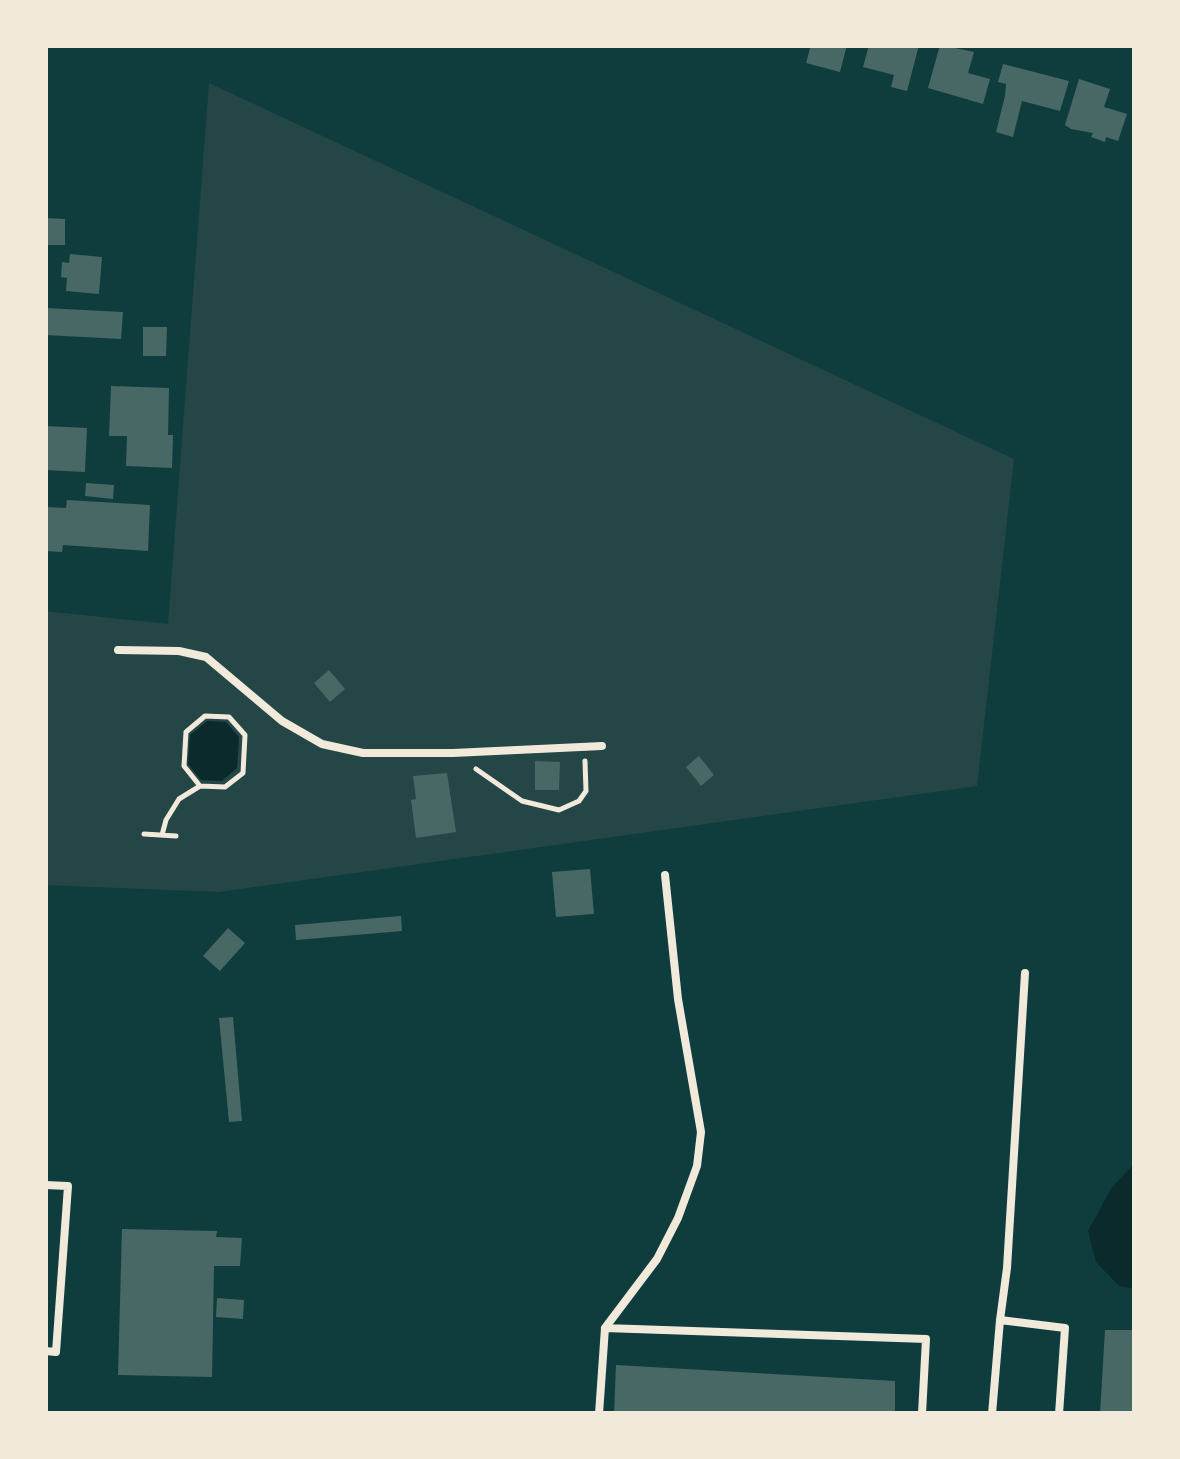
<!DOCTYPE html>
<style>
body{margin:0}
#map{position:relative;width:1180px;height:1459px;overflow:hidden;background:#0f3d3e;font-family:"Work Sans",sans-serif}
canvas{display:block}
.frame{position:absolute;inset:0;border:48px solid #f1e9da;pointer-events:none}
</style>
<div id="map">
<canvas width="1180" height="1459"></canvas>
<div class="frame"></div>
</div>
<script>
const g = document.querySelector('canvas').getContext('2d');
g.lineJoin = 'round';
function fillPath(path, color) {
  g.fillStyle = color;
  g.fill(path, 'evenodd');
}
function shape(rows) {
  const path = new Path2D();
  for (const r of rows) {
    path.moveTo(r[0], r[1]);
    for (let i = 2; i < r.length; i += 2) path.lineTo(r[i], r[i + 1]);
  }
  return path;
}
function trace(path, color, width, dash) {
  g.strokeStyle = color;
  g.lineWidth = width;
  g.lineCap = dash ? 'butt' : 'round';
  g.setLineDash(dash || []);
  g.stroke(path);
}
fillPath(shape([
 [209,83,1014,459,977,786,219,892,45,885,45,611,168,624]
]), '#244646');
fillPath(shape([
 [207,721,226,722,239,737,237,768,222,781,201,780,188,764,190,735],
 [1135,1163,1135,1289,1119,1286,1096,1262,1088,1231,1112,1187]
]), '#0a2a2b');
fillPath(shape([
 [811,45,847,45,840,72,806,63],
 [869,45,919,45,907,91,891,87,894,75,863,67],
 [940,45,974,52,968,73,990,79,983,104,928,88],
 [1003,64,1069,81,1060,111,1022,101,1013,137,996,132,1005,96,1006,84,998,82],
 [1079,79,1110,89,1104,107,1127,114,1118,141,1106,137,1105,142,1091,137,1093,133,1071,129,1065,125],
 [45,218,65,219,65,245,45,245],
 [70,254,102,257,99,294,66,291,67,278,61,277,62,262,69,263],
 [45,308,123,312,121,339,45,335],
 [143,327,167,327,166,356,143,356],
 [111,386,169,388,168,435,173,435,172,468,126,466,127,436,109,436],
 [45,426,87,428,85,472,45,470],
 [86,483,114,485,113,499,85,496],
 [67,500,150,505,148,551,63,545,62,552,45,551,45,507,66,508],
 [329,670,345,689,330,702,314,683],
 [699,756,714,775,701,786,686,767],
 [535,761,560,762,559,790,535,790],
 [447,773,456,832,416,838,411,800,416,799,413,776],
 [590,869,594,914,556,917,552,872],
 [401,916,402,931,296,940,295,925],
 [228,928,245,943,220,971,203,956],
 [233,1017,242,1121,229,1122,219,1018],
 [122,1229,217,1231,216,1237,242,1238,240,1266,214,1266,212,1377,118,1375],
 [217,1298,244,1300,243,1319,216,1317],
 [1105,1330,1135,1330,1135,1414,1100,1414],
 [616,1365,895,1381,895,1414,614,1414]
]), '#486865');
trace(shape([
 [476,769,522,801,559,810,579,801,586,791,585,761],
 [144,834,176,836],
 [162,835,166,820,179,799,200,786,184,766,186,732,205,716,229,717,245,735,243,773,225,787,200,786]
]), '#f1e9da', 5);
trace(shape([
 [118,650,179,651,206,657,282,721,322,744,363,753,453,753,602,746],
 [45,1185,68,1186,56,1352,45,1351],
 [1000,1320,1007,1268,1025,973],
 [605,1328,657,1259,678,1218,697,1166,701,1132,678,999,665,875],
 [599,1414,605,1328,926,1339,922,1414],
 [992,1414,1000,1320,1065,1328,1059,1414]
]), '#f1e9da', 8);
</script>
